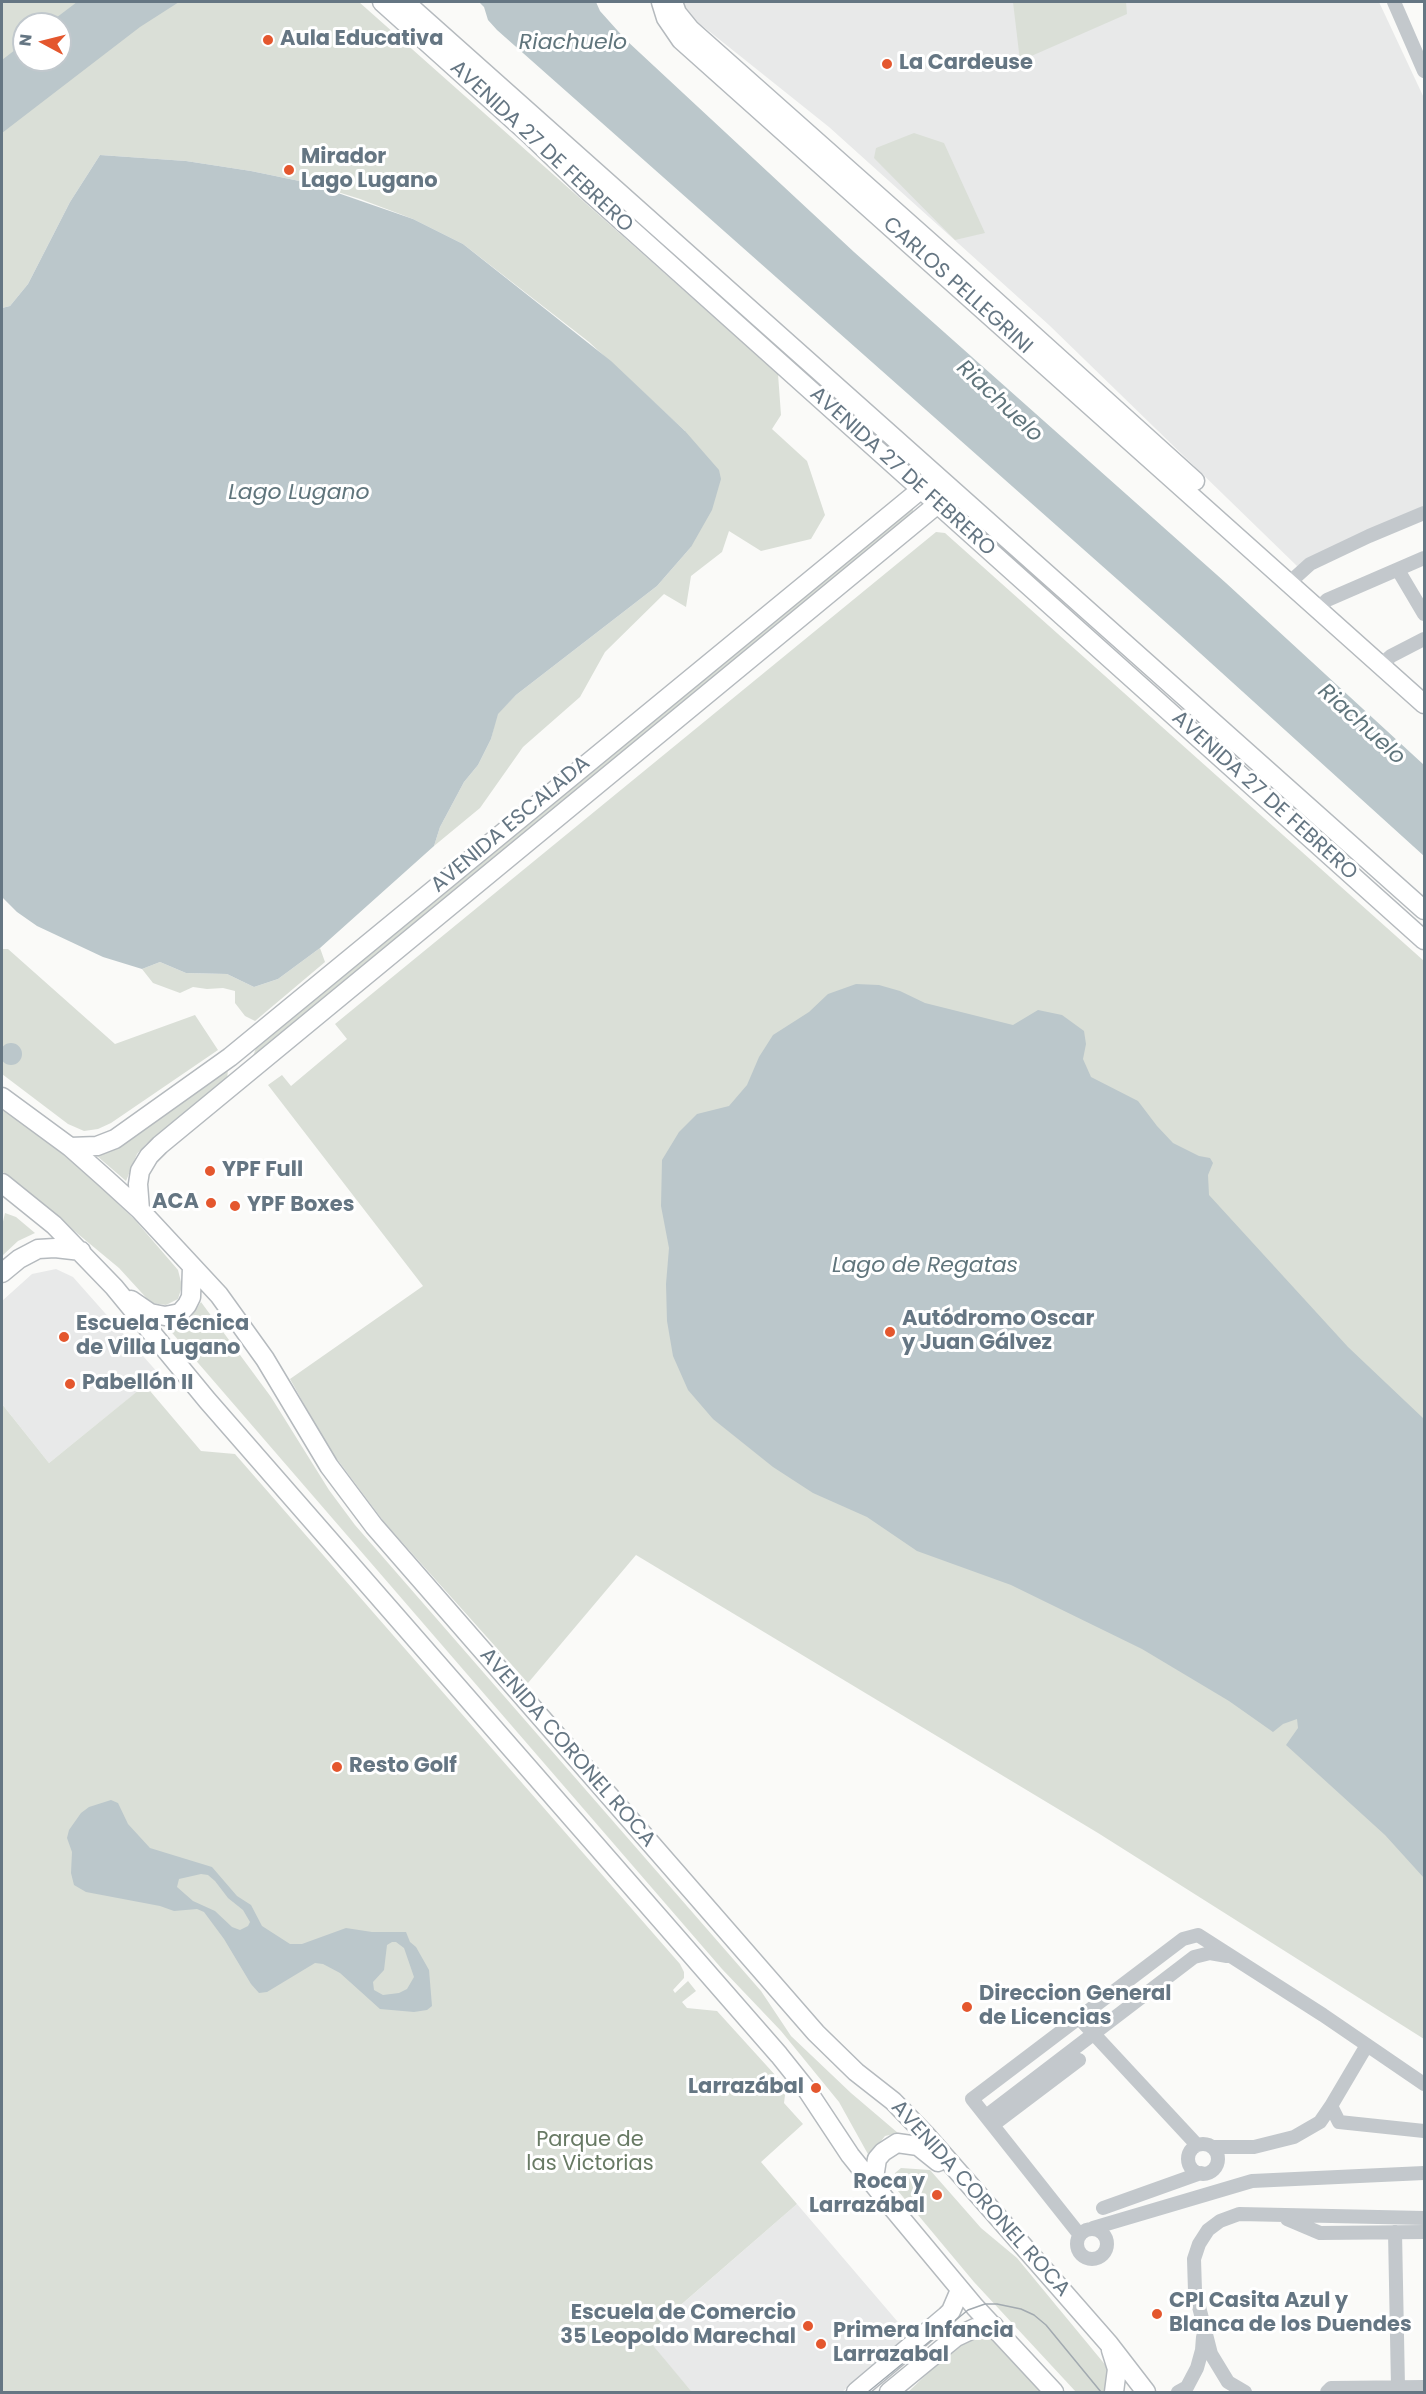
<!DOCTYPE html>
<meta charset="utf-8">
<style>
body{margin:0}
#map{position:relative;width:1426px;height:2394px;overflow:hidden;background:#fafaf8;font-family:Poppins,sans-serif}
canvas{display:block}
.frame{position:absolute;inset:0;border:3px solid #657683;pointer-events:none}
.north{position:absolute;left:12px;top:12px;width:60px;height:60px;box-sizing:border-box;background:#fff;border:2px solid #c1c8cd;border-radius:50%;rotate:277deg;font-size:16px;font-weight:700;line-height:24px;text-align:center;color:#657683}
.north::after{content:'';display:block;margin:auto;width:21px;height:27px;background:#e4572e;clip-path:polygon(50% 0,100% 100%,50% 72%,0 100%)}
</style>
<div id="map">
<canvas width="1426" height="2394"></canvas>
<div class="frame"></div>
<div class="north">N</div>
</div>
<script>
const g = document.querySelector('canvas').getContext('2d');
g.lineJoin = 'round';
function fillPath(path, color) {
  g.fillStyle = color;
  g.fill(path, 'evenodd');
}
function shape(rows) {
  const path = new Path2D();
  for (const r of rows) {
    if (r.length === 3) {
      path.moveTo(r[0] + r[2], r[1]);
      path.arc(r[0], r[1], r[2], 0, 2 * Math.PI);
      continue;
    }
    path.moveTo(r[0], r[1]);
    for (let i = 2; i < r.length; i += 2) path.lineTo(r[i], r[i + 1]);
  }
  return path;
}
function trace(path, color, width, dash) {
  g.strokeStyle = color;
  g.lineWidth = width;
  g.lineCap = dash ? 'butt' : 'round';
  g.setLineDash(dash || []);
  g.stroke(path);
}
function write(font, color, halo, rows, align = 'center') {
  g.font = font + ' Poppins,sans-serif';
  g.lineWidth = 6;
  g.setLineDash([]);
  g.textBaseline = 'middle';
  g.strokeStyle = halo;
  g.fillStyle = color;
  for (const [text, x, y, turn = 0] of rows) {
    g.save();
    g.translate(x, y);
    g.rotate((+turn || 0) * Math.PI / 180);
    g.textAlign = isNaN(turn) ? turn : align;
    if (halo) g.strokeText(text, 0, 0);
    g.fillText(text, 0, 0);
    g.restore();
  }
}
fillPath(shape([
 [680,2,1379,2,1424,98,1424,511,1297,566,1049,325,829,127,680,8],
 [56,1269,73,1277,159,1374,49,1463,2,1404,2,1301,32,1274],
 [797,2204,909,2335,842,2392,692,2392,644,2337]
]), '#e8e9e9');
fillPath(shape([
 [2,2,359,2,778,374,781,415,772,429,807,461,825,515,811,539,761,551,729,531,722,552,691,576,686,607,664,594,605,652,580,697,523,747,480,808,434,846,440,827,464,782,478,765,491,739,497,714,516,695,657,586,691,547,685,431,589,342,463,244,413,219,360,199,309,183,251,171,186,161,100,155,70,202,28,284,10,306,2,308],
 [24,24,60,24,60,60,24,60],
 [1013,2,1126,2,1127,14,1020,61],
 [914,133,944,143,985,233,955,240,874,158,876,148],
 [909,508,913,508,913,513,254,1058,253,1056,258,1043],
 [936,532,945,533,1424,961,1424,2039,1098,1833,636,1555,528,1683,384,1522,328,1447,290,1379,423,1286,268,1085,282,1075,291,1086,347,1039,335,1024],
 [320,948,325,962,255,1021,245,1016,235,1003,235,991,223,988,207,989,193,987,180,993,153,983,142,969,160,962,186,973,227,974,254,987,278,979],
 [2,949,8,949,115,1044,195,1015,218,1050,111,1123,98,1129,84,1131,68,1124,2,1074],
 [228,1069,227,1080,146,1144,137,1154,126,1181,97,1156,108,1151],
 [2,1108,36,1132,87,1174,135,1220,178,1270,182,1286,178,1299,166,1305,151,1303,119,1268,2,1171],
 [5,1213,16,1217,35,1233,18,1241,2,1256,2,1226],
 [201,1302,271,1397,329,1490,355,1525,761,1991,791,2036,851,2093,898,2133,885,2136,869,2156,839,2102,781,2031,722,1969,167,1327,178,1325,190,1318],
 [145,1385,201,1451,235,1454,680,1964,684,1972,684,1978,673,1990,675,1993,688,1981,696,1991,682,2002,687,2008,717,2011,786,2087,784,2103,803,2124,761,2162,797,2204,645,2336,692,2392,2,2392,2,1404,49,1463],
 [901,2168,930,2170,981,2228,1017,2258,1112,2373,1107,2392,1076,2392,974,2282,898,2191,894,2181,895,2173],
 [970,2333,989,2337,1042,2392,908,2392]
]), '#dadfd7');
fillPath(shape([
 [77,2,179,2,140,27,2,133,2,60,24,43,24,60,60,60,60,24,48,24],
 [479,2,596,2,600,11,626,40,854,252,1226,583,1424,765,1424,856,1179,634,497,30,488,20,484,7],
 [100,155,186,161,251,171,309,183,413,219,463,244,611,361,685,431,719,470,721,479,712,510,691,547,657,586,516,695,498,714,491,739,478,765,464,782,440,827,434,846,320,948,278,979,254,987,227,974,186,973,160,962,142,969,103,957,37,926,17,912,2,897,2,308,10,306,28,284,70,202],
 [856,984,879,985,900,991,925,1003,1013,1025,1038,1010,1062,1015,1084,1031,1086,1044,1083,1059,1091,1077,1138,1101,1157,1126,1173,1143,1199,1156,1210,1158,1213,1163,1208,1175,1209,1195,1348,1347,1424,1419,1424,1878,1385,1835,1286,1745,1298,1728,1297,1719,1283,1724,1273,1732,1229,1701,1142,1649,1011,1585,917,1551,867,1517,813,1493,773,1467,713,1419,688,1390,673,1356,667,1321,666,1284,669,1248,661,1206,662,1160,679,1132,697,1114,729,1106,747,1085,759,1057,773,1035,809,1012,828,994],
 [11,1054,11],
 [111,1800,118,1803,128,1824,150,1848,212,1867,237,1896,251,1905,262,1926,290,1944,302,1944,346,1928,372,1932,406,1932,410,1942,416,1947,429,1970,432,2006,427,2010,414,2012,380,2009,340,1973,323,1964,315,1963,267,1992,259,1993,251,1984,224,1939,204,1912,197,1909,174,1911,160,1906,86,1892,74,1885,71,1873,72,1852,67,1838,69,1830,81,1813,89,1807],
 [201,1874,208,1875,215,1881,228,1898,243,1910,250,1922,248,1926,240,1930,232,1927,215,1911,193,1901,177,1887,179,1879],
 [392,1942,396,1942,404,1948,414,1977,407,1989,399,1993,383,1995,374,1990,373,1982,384,1970,387,1945]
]), '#bbc7cb');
const major = shape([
 [382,2,529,134,586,189,1424,940],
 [405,2,1424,910],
 [661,2,666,18,681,40,1424,704],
 [673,2,677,13,690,29,958,267,1195,481],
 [2,1097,70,1147,106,1179,140,1210,219,1295,265,1359,329,1466,374,1526,816,2033,856,2072,893,2101,925,2134,1109,2344,1146,2392],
 [70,1147,97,1146,115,1139,230,1057,930,482],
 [2,1183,54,1225,114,1287,207,1400,779,2055,807,2090,850,2155,890,2205,975,2307,1054,2392],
 [140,1210,138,1184,140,1171,149,1156,160,1145,945,498],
 [2,1273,19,1259,38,1249,55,1248,81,1251],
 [131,1300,150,1313,165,1316,180,1313,187,1305,191,1297,192,1267],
 [873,2184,877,2159,883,2152,897,2143,918,2146,938,2162],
 [1111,2350,1117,2369,1114,2392],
 [856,2392,946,2316,951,2311,960,2290],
 [889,2392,956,2337,975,2328,994,2326]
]);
trace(major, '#b5babe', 21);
trace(shape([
 [1394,2,1424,71],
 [1398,570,1424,614],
 [1289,583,1310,564,1369,536,1424,513],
 [1318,609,1327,600,1424,558],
 [1381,665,1391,656,1424,639],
 [1079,2018,1197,2145],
 [1367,2045,1331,2106,1339,2122,1424,2131],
 [986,2116,1194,1957,1210,1953,1227,1956],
 [993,2125,1079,2060],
 [1203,2159,15],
 [1212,2147,1254,2147,1294,2137,1320,2122,1331,2106],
 [1103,2208,1201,2173],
 [1287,2219,1320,2233,1424,2232],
 [1093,2228,1252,2181,1424,2173],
 [1092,2244,15],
 [1395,2232,1398,2387],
 [1079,2234,972,2099,1183,1939,1198,1935,1323,2015,1424,2084],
 [1178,2392,1187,2387,1197,2368,1202,2350,1203,2337],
 [1245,2392,1228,2382,1211,2354,1195,2291,1194,2259,1199,2244,1208,2230,1220,2221,1239,2214,1424,2218],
 [1327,2392,1331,2388,1424,2387]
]), '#c3c8cc', 14);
trace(major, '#fff', 18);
trace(shape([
 [868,2392,968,2310,985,2304,997,2304,1021,2309,1034,2315,1046,2325,1101,2392]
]), '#a2aab0', 1.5);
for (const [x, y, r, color] of [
 [268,40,6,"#e4572e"],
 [887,64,6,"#e4572e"],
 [289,170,6,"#e4572e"],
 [210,1171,6,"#e4572e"],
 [211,1203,6,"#e4572e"],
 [235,1206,6,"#e4572e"],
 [890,1332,6,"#e4572e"],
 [64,1337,6,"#e4572e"],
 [70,1384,6,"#e4572e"],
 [337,1767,6,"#e4572e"],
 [967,2007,6,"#e4572e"],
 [816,2088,6,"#e4572e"],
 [937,2195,6,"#e4572e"],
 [1157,2314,6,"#e4572e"],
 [808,2326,6,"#e4572e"],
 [821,2344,6,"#e4572e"]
]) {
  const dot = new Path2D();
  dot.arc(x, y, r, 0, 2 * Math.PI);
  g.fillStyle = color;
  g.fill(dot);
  trace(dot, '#fff', 2);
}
write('bold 21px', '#657683', '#fff', [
 ["Aula Educativa",280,40],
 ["La Cardeuse",899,64],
 ["Mirador",301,158],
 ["Lago Lugano",301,182],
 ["YPF Full",222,1171],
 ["ACA",199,1203,"right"],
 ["YPF Boxes",247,1206],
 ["Autódromo Oscar",902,1320],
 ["y Juan Gálvez",902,1344],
 ["Escuela Técnica",76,1325],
 ["de Villa Lugano",76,1349],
 ["Pabellón II",82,1384],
 ["Resto Golf",349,1767],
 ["Direccion General",979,1995],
 ["de Licencias",979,2019],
 ["Larrazábal",804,2088,"right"],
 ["Roca y",925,2183,"right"],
 ["Larrazábal",925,2207,"right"],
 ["CPI Casita Azul y",1169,2302],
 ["Blanca de los Duendes",1169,2326],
 ["Escuela de Comercio",796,2314,"right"],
 ["35 Leopoldo Marechal",796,2338,"right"],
 ["Primera Infancia",833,2332],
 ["Larrazabal",833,2356]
], 'left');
write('21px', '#657683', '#fff', [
 ["AVENIDA 27 DE FEBRERO",541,147,43],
 ["CARLOS PELLEGRINI",957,286,42],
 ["AVENIDA 27 DE FEBRERO",902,472,42],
 ["AVENIDA 27 DE FEBRERO",1264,796,42],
 ["AVENIDA ESCALADA",511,825,-40],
 ["AVENIDA CORONEL ROCA",567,1748,49],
 ["AVENIDA CORONEL ROCA",980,2199,48]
]);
write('21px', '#687a64', '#fff', [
 ["Parque de",590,2141],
 ["las Victorias",590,2165]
]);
write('italic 22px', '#60757c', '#fff', [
 ["Riachuelo",573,43],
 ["Riachuelo",999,402,43],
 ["Lago Lugano",299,493],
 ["Riachuelo",1361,725,42],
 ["Lago de Regatas",925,1266]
]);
</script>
